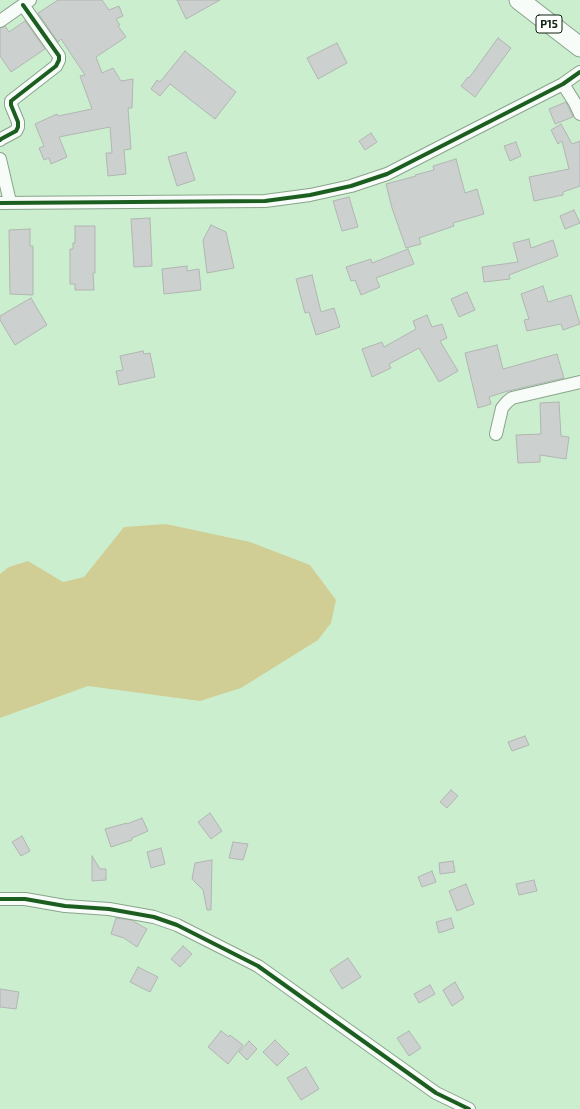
<!DOCTYPE html>
<style>
body{margin:0}
canvas{display:block;background:#cbeecf}
</style>
<canvas width="580" height="1109"></canvas>
<script>
const g = document.querySelector('canvas').getContext('2d');
g.lineJoin = 'round';
function fillPath(path, color) {
  g.fillStyle = color;
  g.fill(path, 'evenodd');
}
function shape(rows) {
  const path = new Path2D();
  for (const r of rows) {
    path.moveTo(r[0], r[1]);
    for (let i = 2; i < r.length; i += 2) path.lineTo(r[i], r[i + 1]);
  }
  return path;
}
function trace(path, color, width, dash) {
  g.strokeStyle = color;
  g.lineWidth = width;
  g.lineCap = dash ? 'butt' : 'round';
  g.setLineDash(dash || []);
  g.stroke(path);
}
function write(font, color, halo, rows, align = 'center') {
  g.font = font + ' "Exo 2",sans-serif';
  g.lineWidth = 4;
  g.setLineDash([]);
  g.textBaseline = 'middle';
  g.strokeStyle = halo;
  g.fillStyle = color;
  for (const [text, x, y, turn = 0] of rows) {
    g.save();
    g.translate(x, y);
    g.rotate((+turn || 0) * Math.PI / 180);
    g.textAlign = isNaN(turn) ? turn : align;
    if (halo) g.strokeText(text, 0, 0);
    g.fillText(text, 0, 0);
    g.restore();
  }
}
fillPath(shape([
 [166,524,250,542,310,565,336,600,331,623,318,640,241,688,200,701,88,686,0,718,0,574,9,567,28,561,63,582,84,577,124,527]
]), '#d0ce95');
const building = shape([
 [58,0,102,0,109,10,119,6,123,16,116,19,120,25,118,26,126,37,96,57,102,73,113,68,121,81,133,79,132,108,128,108,131,149,124,150,126,174,108,176,106,153,112,153,110,127,59,137,67,157,51,164,49,158,44,160,39,148,44,146,35,124,57,114,58,116,92,109,80,76,85,75,61,39,58,42,38,13,58,0],
 [177,0,220,0,186,19,177,0],
 [25,21,45,49,11,72,0,56,0,28,5,26,9,32,25,21],
 [498,38,511,48,475,97,461,86,468,77,469,78,498,38],
 [337,43,347,63,318,79,307,58,337,43],
 [185,51,236,92,215,119,170,84,160,96,151,89,157,80,160,82,185,51],
 [566,102,573,117,555,124,549,109,566,102],
 [561,124,572,144,580,141,580,186,563,192,563,195,534,201,529,177,569,169,562,141,558,144,551,130,561,124],
 [371,133,377,142,365,150,359,141,371,133],
 [516,142,521,156,510,161,504,146,516,142],
 [186,152,195,180,177,186,168,157,186,152],
 [456,159,465,193,477,189,484,214,453,223,454,226,419,238,421,244,406,248,392,208,386,184,416,176,415,175,434,170,433,166,456,159],
 [349,197,358,227,342,231,333,201,349,197],
 [574,210,580,223,565,229,560,216,574,210],
 [150,218,152,266,134,267,131,219,150,218],
 [211,225,226,232,234,268,207,273,203,240,211,225],
 [75,226,95,226,95,273,93,273,94,290,75,290,75,284,70,284,70,249,73,249,73,243,75,243,75,226],
 [30,229,30,246,33,246,33,295,10,294,9,230,30,229],
 [529,239,531,248,553,240,558,256,509,275,510,279,484,282,482,267,518,262,513,243,529,239],
 [408,249,414,264,376,278,380,287,361,295,355,280,351,281,346,267,371,259,372,263,408,249],
 [187,266,187,271,199,269,201,290,164,294,162,269,187,266],
 [312,275,321,312,334,308,340,327,316,335,309,312,305,313,296,279,312,275],
 [543,286,548,302,571,295,580,324,563,330,561,324,527,331,524,320,529,319,521,294,543,286],
 [467,292,475,310,459,317,451,299,467,292],
 [31,298,47,325,15,345,0,320,0,316,31,298],
 [427,315,432,327,442,324,447,338,440,341,458,371,439,382,419,348,389,364,391,368,372,377,362,349,382,342,384,347,416,329,413,321,427,315],
 [497,345,503,369,557,354,564,378,508,391,489,397,491,404,478,408,465,353,497,345],
 [143,351,144,354,150,353,155,377,119,385,116,371,123,370,120,356,143,351],
 [559,402,561,436,569,437,566,459,540,455,540,462,518,463,516,435,541,434,540,403,559,402],
 [525,736,529,745,512,751,508,742,525,736],
 [451,790,458,796,447,808,440,802,451,790],
 [210,813,222,831,211,839,198,822,210,813],
 [142,818,148,831,132,838,132,840,111,847,105,829,127,823,127,824,142,818],
 [22,836,30,851,21,856,12,842,22,836],
 [233,842,248,844,243,860,229,858,233,842],
 [161,848,165,864,151,868,147,852,161,848],
 [92,856,100,869,106,869,106,880,92,881,92,856],
 [212,860,211,910,207,910,203,890,192,879,195,863,212,860],
 [453,861,455,872,440,874,439,863,453,861],
 [432,871,436,882,422,887,418,877,432,871],
 [534,880,537,891,519,895,516,884,534,880],
 [466,884,474,904,457,911,449,891,466,884],
 [116,918,131,920,147,929,137,947,124,938,111,934,116,918],
 [451,918,454,928,439,933,436,922,451,918],
 [183,946,192,954,180,967,171,959,183,946],
 [348,958,361,977,342,989,330,970,348,958],
 [138,967,158,977,150,992,130,982,138,967],
 [455,982,464,998,452,1006,443,990,455,982],
 [430,985,435,994,419,1003,414,994,430,985],
 [0,989,19,992,16,1009,0,1007,0,989],
 [221,1031,229,1037,230,1035,243,1045,228,1064,208,1047,221,1031],
 [409,1031,421,1048,409,1056,397,1038,409,1031],
 [275,1040,289,1054,277,1066,263,1052,275,1040],
 [249,1041,257,1049,247,1060,239,1052,249,1041],
 [306,1067,319,1089,301,1100,287,1078,306,1067]
]);
fillPath(building, '#ccd0ce');
trace(building, '#b1b6b2', 1);
const minor = shape([
 [0,21,30,0],
 [563,84,575,103,580,114],
 [0,140,1,139,16,131,18,127,18,122,11,105,11,101,56,66,59,60,59,56,23,5],
 [0,159,10,202],
 [0,203,265,201,310,195,351,186,387,174,563,84,580,72],
 [496,434,502,408,507,402,512,398,580,382],
 [0,899,25,899,65,906,109,909,154,917,177,925,258,966,436,1093,469,1109]
]);
const primary = shape([
 [519,0,580,47]
]);
trace(minor, '#8aa48c', 14);
trace(primary, '#8aa48c', 21);
trace(minor, '#f7fcf8', 12);
trace(primary, '#f7fcf8', 19);
trace(shape([
 [0,140,1,139,16,131,18,127,18,122,11,105,11,101,56,66,59,60,59,56,23,5],
 [0,203,265,201,310,195,351,186,387,174,563,84,580,72],
 [0,899,25,899,65,906,109,909,154,917,177,925,258,966,436,1093,469,1109]
]), '#1b5e20', 4);
for (const [x, y, w] of [
 [549,24,26]
]) {
  const box = new Path2D();
  box.roundRect(x - w / 2, y - 9, w, 18, 3);
  g.fillStyle = '#fff';
  g.fill(box);
  trace(box, '#0c240f', 1);
}
write('bold 11px', '#0c240f', null, [
 ["P15",549,24]
]);
</script>
